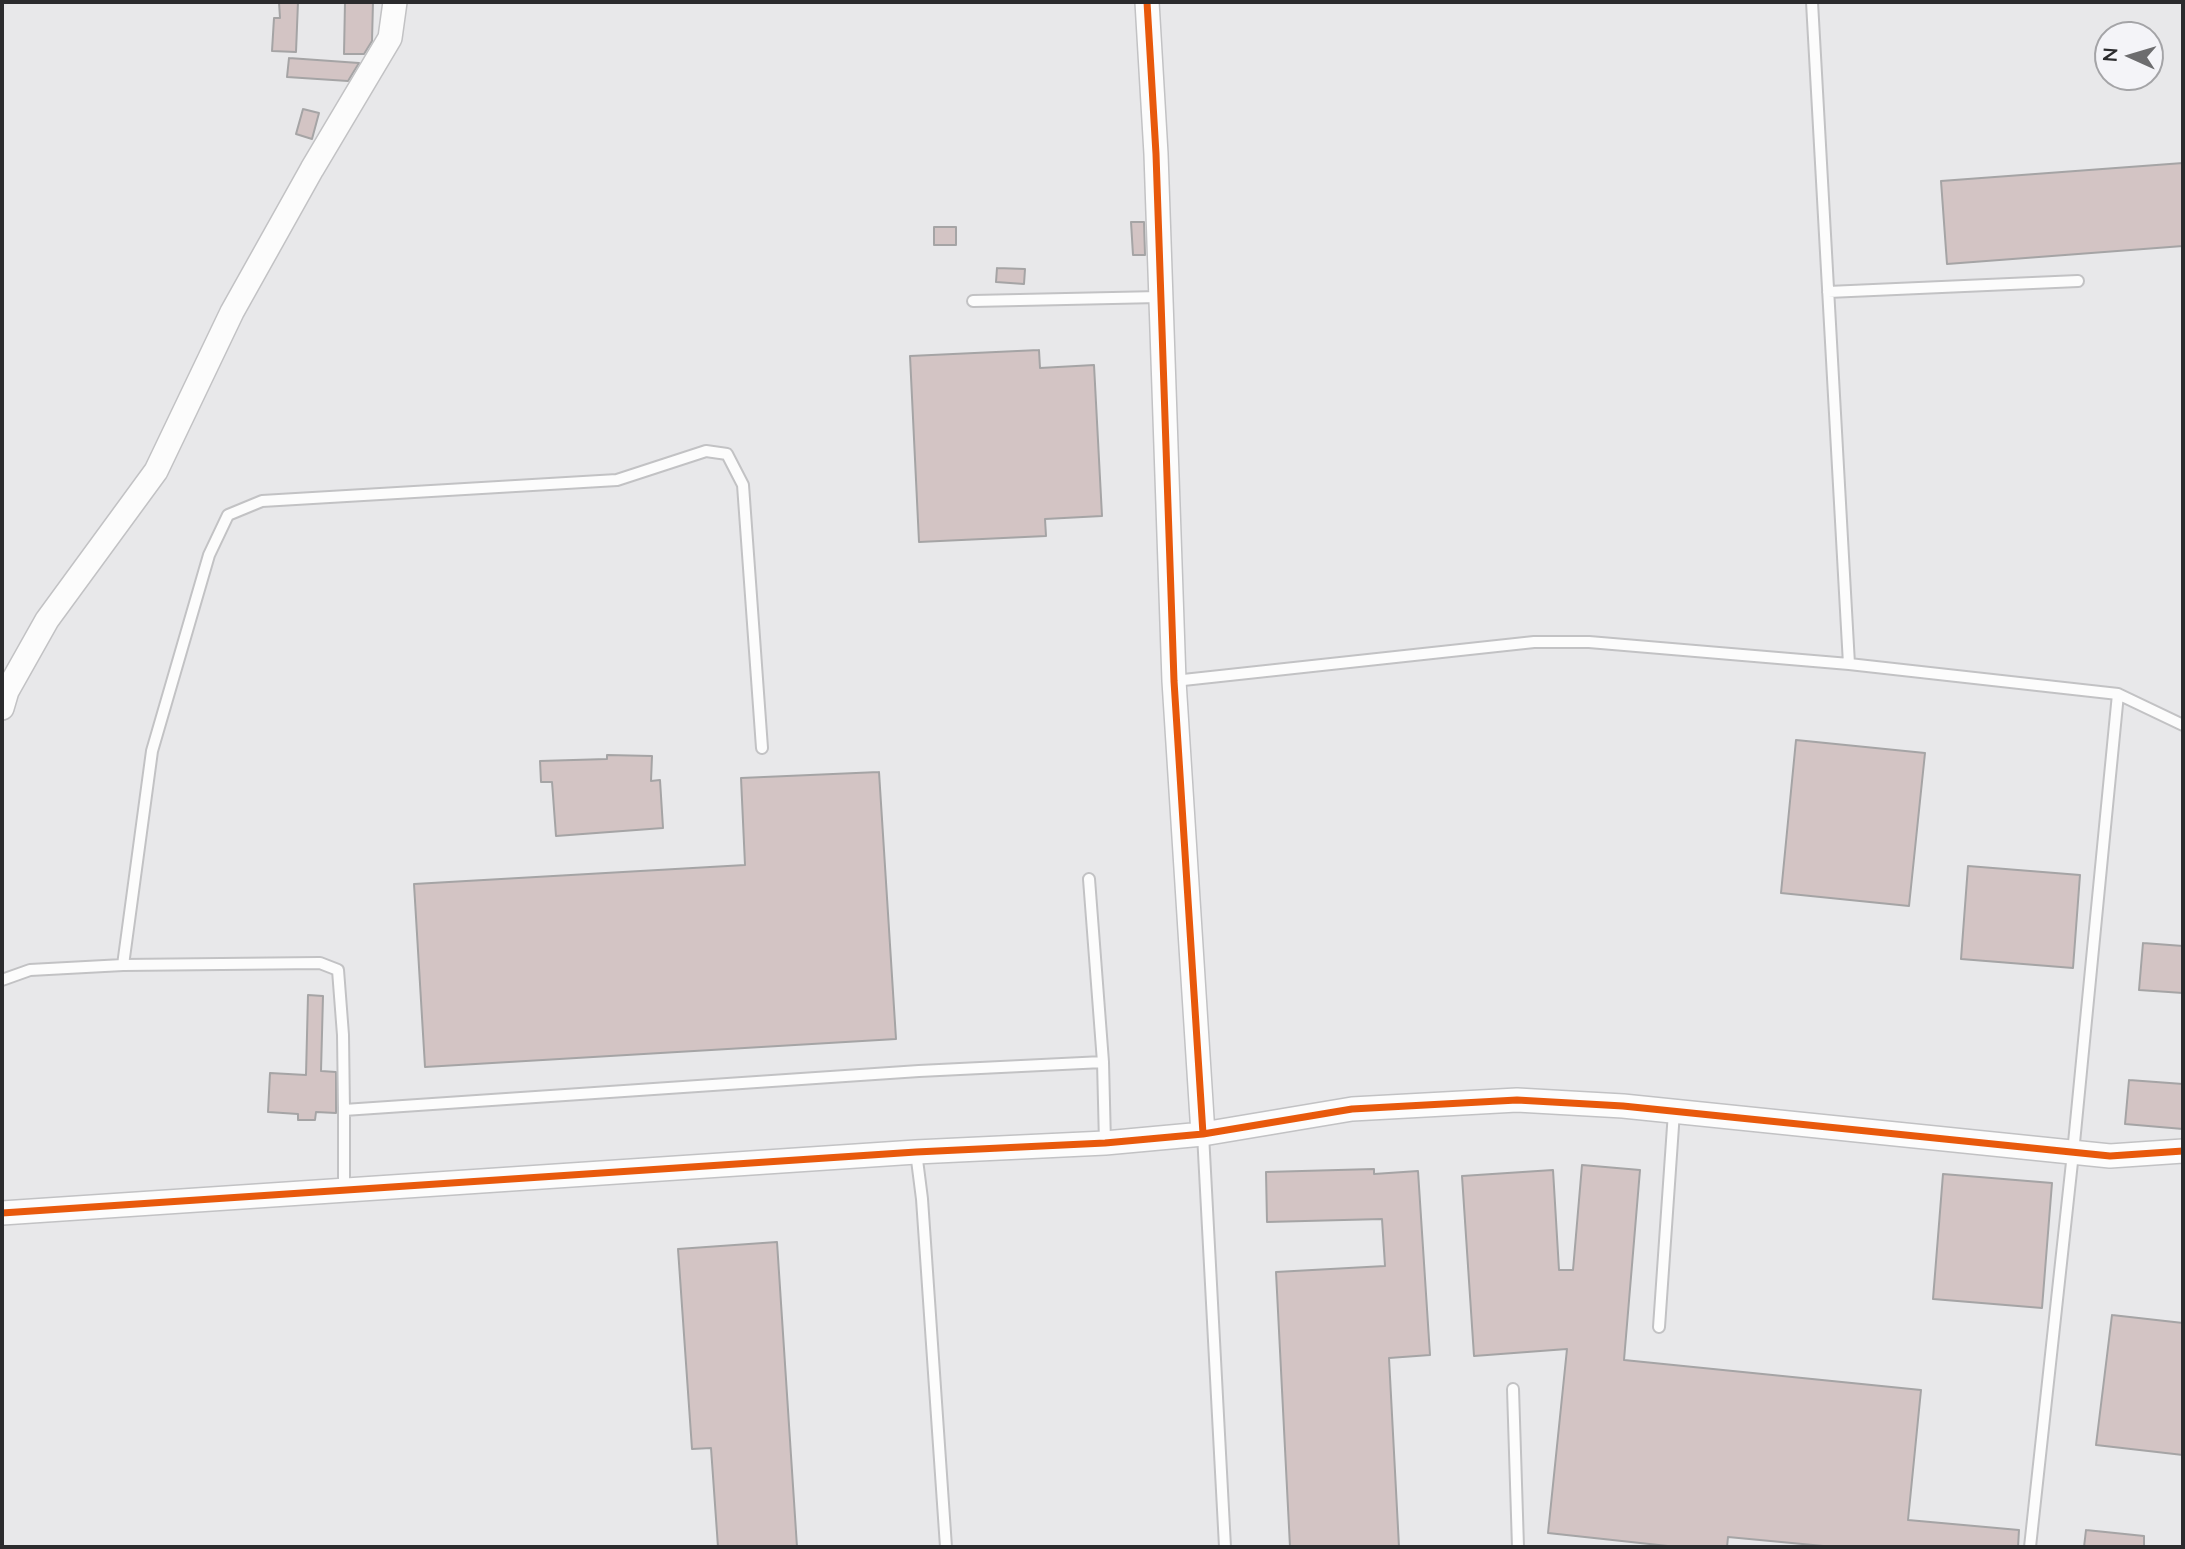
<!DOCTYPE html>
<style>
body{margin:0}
#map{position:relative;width:2185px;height:1549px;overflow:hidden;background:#e8e8ea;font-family:Lato,sans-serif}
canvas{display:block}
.frame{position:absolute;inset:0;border:4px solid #2b2b2d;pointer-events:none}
.north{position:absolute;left:2094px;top:21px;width:70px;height:70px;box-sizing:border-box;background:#f4f4f8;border:2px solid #a4a4a7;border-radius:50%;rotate:274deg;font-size:19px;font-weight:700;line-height:28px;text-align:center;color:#2b2b2d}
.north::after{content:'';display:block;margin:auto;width:24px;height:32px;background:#6d6d6f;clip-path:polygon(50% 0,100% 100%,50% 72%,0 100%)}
</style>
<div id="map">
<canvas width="2185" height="1549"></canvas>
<div class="frame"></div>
<div class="north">N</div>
</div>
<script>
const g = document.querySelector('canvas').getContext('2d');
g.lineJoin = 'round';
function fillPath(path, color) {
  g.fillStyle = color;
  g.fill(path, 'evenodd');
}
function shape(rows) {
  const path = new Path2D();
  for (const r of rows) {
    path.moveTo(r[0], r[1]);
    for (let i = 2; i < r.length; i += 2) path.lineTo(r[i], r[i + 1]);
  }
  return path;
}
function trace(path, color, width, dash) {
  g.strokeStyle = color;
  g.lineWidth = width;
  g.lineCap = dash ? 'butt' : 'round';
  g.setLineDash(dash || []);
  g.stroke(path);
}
const building = shape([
 [279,2,298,2,296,52,272,51,274,18,280,18,279,2],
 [345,2,373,2,372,41,364,54,344,54,345,2],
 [289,58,359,63,348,81,287,77,289,58],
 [303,109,319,113,312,139,296,134,303,109],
 [2183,163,2183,246,1947,264,1941,181,2183,163],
 [1131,222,1144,222,1145,255,1133,255,1131,222],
 [934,227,956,227,956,245,934,245,934,227],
 [997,268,1025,269,1024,284,996,282,997,268],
 [1039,350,1040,368,1094,365,1102,516,1045,519,1046,536,919,542,910,356,1039,350],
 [1796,740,1925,753,1909,906,1781,893,1796,740],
 [607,755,652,756,651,781,660,780,663,828,556,836,552,782,541,782,540,761,607,759,607,755],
 [879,772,896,1039,425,1067,414,884,745,865,741,778,879,772],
 [1968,866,2080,875,2073,968,1961,959,1968,866],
 [2143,943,2183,946,2183,993,2139,990,2143,943],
 [308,995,323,996,321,1071,336,1072,336,1113,316,1112,315,1120,298,1120,298,1114,268,1112,270,1073,306,1075,308,995],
 [2129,1080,2183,1084,2183,1129,2125,1124,2129,1080],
 [1582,1165,1640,1170,1624,1360,1921,1390,1908,1520,2019,1530,2018,1547,1834,1547,1728,1537,1727,1547,1677,1547,1548,1533,1567,1349,1474,1356,1462,1176,1553,1170,1559,1270,1573,1270,1582,1165],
 [1374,1169,1374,1174,1418,1171,1430,1355,1389,1358,1399,1547,1290,1547,1276,1272,1385,1266,1382,1219,1267,1222,1266,1172,1374,1169],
 [1943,1174,2052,1183,2042,1308,1933,1299,1943,1174],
 [777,1242,797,1547,718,1547,711,1448,692,1449,678,1249,777,1242],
 [2112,1315,2183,1323,2183,1455,2096,1445,2112,1315],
 [2086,1530,2144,1536,2144,1547,2084,1547,2086,1530]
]);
fillPath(building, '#d3c4c4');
trace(building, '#a5a4a5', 2);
const service = shape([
 [1828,292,2078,281],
 [973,301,1159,297],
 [1849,664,2118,694,2073,1153,2030,1547],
 [1174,681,1534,642,1589,642,1849,664,1812,2],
 [2118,694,2183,725],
 [1089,879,1103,1062,1105,1143],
 [123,965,152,751,209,555,228,515,262,501,617,480,706,451,727,454,743,485,762,748],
 [2,980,30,970,123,965,320,963,338,970,343,1035,344,1110,919,1071,1103,1062],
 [1203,1134,1225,1547],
 [916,1152,922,1199,946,1547],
 [344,1192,344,1110],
 [1659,1327,1674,1112],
 [1513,1389,1518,1547]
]);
const minor = shape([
 [1147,2,1156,154,1174,681,1203,1134],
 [2,708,7,691,47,620,156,471,232,312,312,169,390,38,395,2],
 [2,1213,916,1152,1105,1143,1203,1134,1352,1109,1517,1100,1623,1106,2110,1156,2183,1151]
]);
trace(service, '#c2c2c4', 14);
trace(minor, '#c2c2c4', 26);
trace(service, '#fcfcfc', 10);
trace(minor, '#fcfcfc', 23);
trace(shape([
 [1147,2,1156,154,1174,681,1203,1134],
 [2,1213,916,1152,1105,1143,1203,1134,1352,1109,1517,1100,1623,1106,2110,1156,2183,1151]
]), '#e8590c', 7);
</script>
